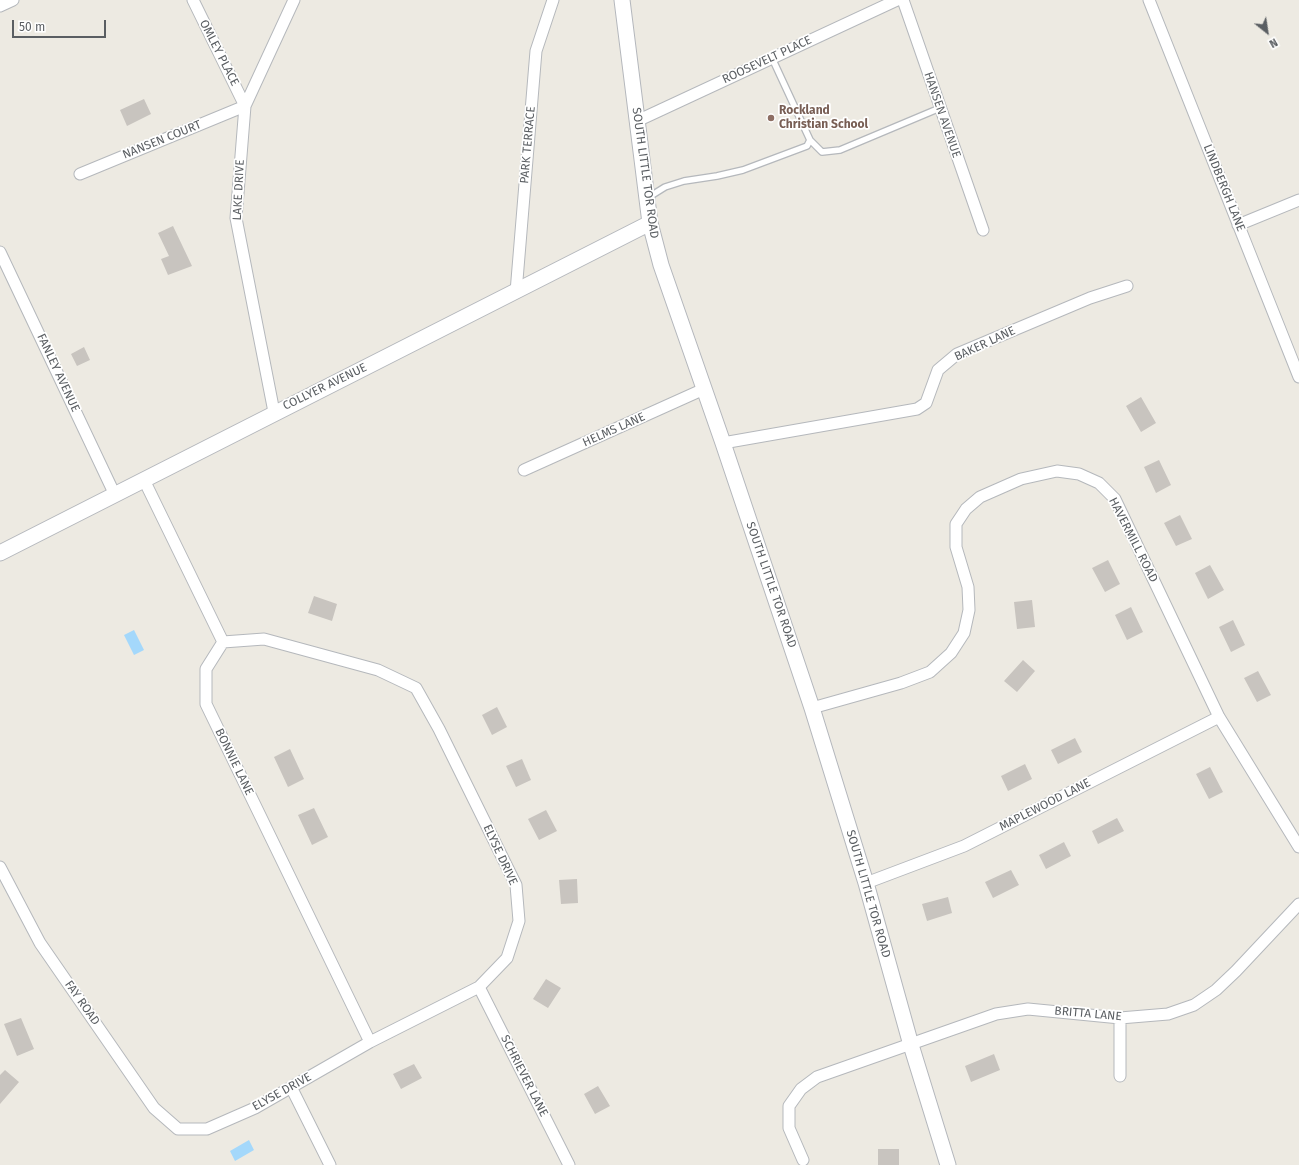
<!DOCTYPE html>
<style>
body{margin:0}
#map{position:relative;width:1299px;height:1165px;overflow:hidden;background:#edeae2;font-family:"Fira Sans",sans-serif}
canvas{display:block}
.north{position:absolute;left:1247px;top:12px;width:40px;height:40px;-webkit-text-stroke:3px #fff;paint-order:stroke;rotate:150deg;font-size:11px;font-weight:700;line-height:16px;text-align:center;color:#5a5e62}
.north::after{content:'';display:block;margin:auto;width:14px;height:18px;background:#5a5e62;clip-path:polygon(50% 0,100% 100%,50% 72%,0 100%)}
.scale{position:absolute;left:12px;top:20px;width:94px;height:18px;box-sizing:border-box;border:2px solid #5a5e62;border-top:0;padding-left:5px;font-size:12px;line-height:14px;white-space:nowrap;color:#5a5e62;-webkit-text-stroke:3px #fff;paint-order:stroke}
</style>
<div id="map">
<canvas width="1299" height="1165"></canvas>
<div class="north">N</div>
<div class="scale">50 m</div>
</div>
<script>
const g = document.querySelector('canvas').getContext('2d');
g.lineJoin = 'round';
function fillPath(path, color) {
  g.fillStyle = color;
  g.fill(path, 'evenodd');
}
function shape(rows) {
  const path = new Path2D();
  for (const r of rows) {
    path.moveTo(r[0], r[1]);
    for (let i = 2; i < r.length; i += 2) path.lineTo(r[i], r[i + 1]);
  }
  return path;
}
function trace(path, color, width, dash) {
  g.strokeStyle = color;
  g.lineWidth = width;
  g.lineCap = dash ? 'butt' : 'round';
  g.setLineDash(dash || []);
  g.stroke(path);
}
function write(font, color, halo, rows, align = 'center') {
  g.font = font + ' "Fira Sans",sans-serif';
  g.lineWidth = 3.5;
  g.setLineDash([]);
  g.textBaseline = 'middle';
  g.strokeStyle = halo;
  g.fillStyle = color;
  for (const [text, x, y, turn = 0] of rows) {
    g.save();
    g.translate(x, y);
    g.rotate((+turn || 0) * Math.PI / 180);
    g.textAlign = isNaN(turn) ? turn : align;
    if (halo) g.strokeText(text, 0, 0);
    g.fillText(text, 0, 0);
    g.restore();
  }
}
fillPath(shape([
 [134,630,144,650,134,655,124,635],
 [249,1140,254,1150,235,1161,230,1151]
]), '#a4d8fb');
fillPath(shape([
 [144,99,151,114,127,126,120,110],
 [173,226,192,266,168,275,161,259,169,256,158,233],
 [84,347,90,360,77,366,71,354],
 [1141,397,1156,423,1141,432,1126,406],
 [1159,460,1171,485,1156,493,1144,467],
 [1180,515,1192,539,1176,546,1164,523],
 [1108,560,1120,584,1105,592,1092,568],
 [1210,565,1224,590,1208,599,1195,573],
 [314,596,337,604,332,621,308,613],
 [1032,600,1035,627,1017,629,1014,602],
 [1131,607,1143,632,1127,640,1115,615],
 [1233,620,1245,645,1231,652,1219,627],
 [1023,660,1035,671,1017,692,1004,681],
 [1258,671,1271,695,1257,702,1244,678],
 [497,707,507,727,492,735,482,715],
 [1075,738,1082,752,1058,764,1051,750],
 [290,749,304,779,288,787,274,757],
 [522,759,531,780,516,787,506,766],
 [1025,764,1032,779,1008,791,1001,776],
 [1210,767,1223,792,1209,799,1196,774],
 [314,808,328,837,312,845,298,815],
 [546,810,557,831,539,840,528,819],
 [1117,818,1124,831,1098,844,1092,831],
 [1064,842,1071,856,1046,869,1039,855],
 [1011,870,1019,885,993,898,985,882],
 [577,879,578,903,561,904,559,880],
 [948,897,952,913,927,921,922,904],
 [546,979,561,988,548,1008,533,999],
 [21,1018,34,1049,17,1056,4,1024],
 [994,1054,1000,1070,971,1082,965,1066],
 [414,1064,422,1078,401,1089,393,1074],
 [5,1070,19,1082,0,1104,0,1075],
 [598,1086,610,1106,595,1114,584,1094],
 [878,1149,899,1149,899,1165,878,1165]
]), '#c8c4bf');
const lane = shape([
 [810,140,822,152,840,150,940,108],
 [649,197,665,187,684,181,717,176,743,170,807,146,810,140,772,58]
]);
const street = shape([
 [903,0,983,230],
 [1149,0,1299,377],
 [0,6,13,0],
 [637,121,897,0],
 [80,174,245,106,193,0],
 [1238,225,1299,200],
 [0,252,115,495],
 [516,292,536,51,553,0],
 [274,412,236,218,245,106,294,0],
 [723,443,917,409,926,403,938,370,957,354,1090,298,1127,286],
 [524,470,704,389],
 [144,480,223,642],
 [223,642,206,669,206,704,370,1042],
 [812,708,901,683,930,672,951,653,964,633,969,610,968,587,956,547,956,524,966,509,980,497,1021,479,1057,471,1079,474,1099,483,1115,499,1219,717,1299,847],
 [0,867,40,943,154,1108,178,1129,207,1129,255,1108,370,1042,479,987,507,958,519,921,516,885,439,729,416,688,378,670,264,639,223,642],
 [866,883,964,846,1219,717],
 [479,987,569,1165],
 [1120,1076,1120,1018],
 [291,1087,330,1165],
 [803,1160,789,1128,789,1106,801,1089,817,1077,996,1014,1028,1009,1120,1018,1168,1014,1194,1005,1216,990,1236,971,1299,904]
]);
const secondary = shape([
 [622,0,650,223,661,265,723,443,812,708,866,883,911,1045,948,1165],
 [0,553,650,223]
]);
trace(lane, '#b5b8bc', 8);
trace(street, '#b5b8bc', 13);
trace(secondary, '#b4b7bc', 17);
trace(lane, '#fff', 5.5);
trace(street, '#fff', 11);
trace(secondary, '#fff', 15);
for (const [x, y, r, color] of [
 [771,118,4,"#8d6e63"]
]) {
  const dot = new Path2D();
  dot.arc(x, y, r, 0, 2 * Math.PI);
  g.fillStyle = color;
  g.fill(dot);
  trace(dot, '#fff', 1.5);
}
write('12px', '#5a5e62', '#fff', [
 ["OMLEY PLACE",219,53,63],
 ["ROOSEVELT PLACE",767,60,-25],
 ["HANSEN AVENUE",942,115,71],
 ["NANSEN COURT",162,140,-22],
 ["PARK TERRACE",528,145,-85],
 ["SOUTH LITTLE TOR ROAD",645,173,82],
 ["LINDBERGH LANE",1224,188,68],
 ["LAKE DRIVE",239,190,-87],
 ["BAKER LANE",985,344,-25],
 ["FANLEY AVENUE",58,373,65],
 ["COLLYER AVENUE",325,387,-26],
 ["HELMS LANE",614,430,-24],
 ["HAVERMILL ROAD",1133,540,63],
 ["SOUTH LITTLE TOR ROAD",771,585,71],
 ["BONNIE LANE",234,762,64],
 ["MAPLEWOOD LANE",1045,805,-27],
 ["ELYSE DRIVE",500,855,65],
 ["SOUTH LITTLE TOR ROAD",868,894,74],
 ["FAY ROAD",82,1003,55],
 ["BRITTA LANE",1088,1014,5],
 ["SCHRIEVER LANE",524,1076,63],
 ["ELYSE DRIVE",282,1092,-29]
]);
write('bold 12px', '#785e54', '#fff', [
 ["Rockland",779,111],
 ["Christian School",779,125]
], 'left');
</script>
